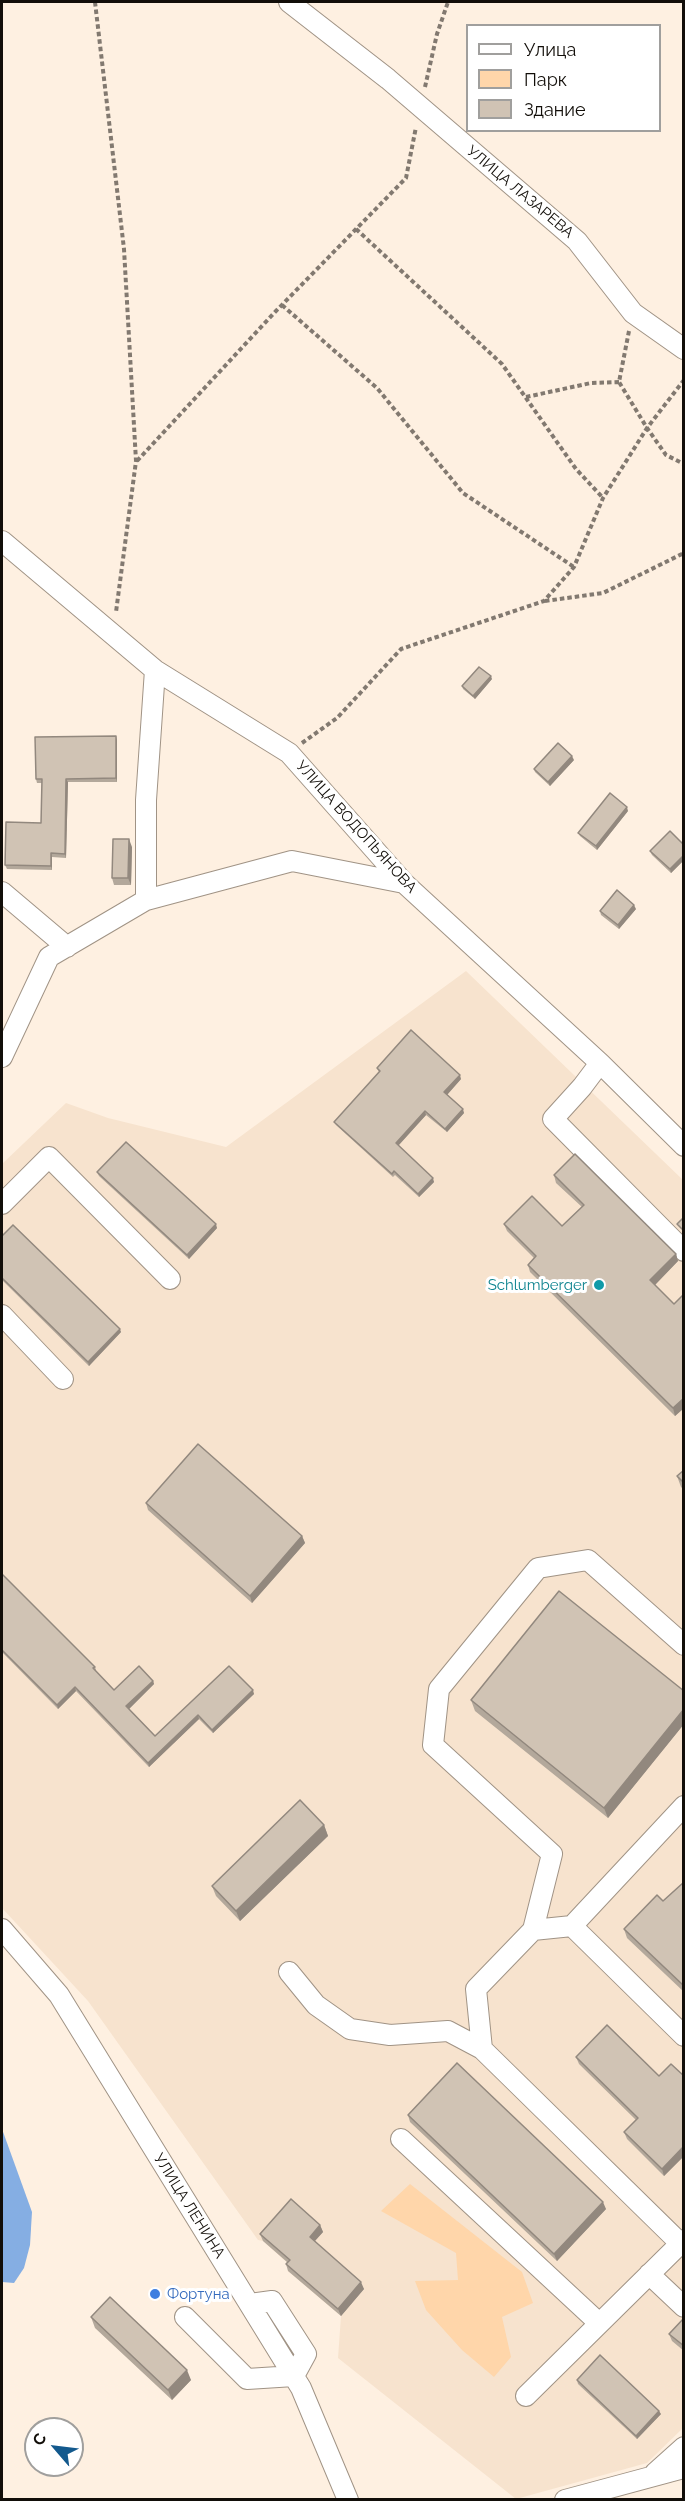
<!DOCTYPE html>
<meta charset="utf-8">
<style>
body{margin:0}
#map{position:relative;width:685px;height:2501px;overflow:hidden;background:#fef0e1;font-family:Raleway,sans-serif}
canvas{display:block}
.frame{position:absolute;inset:0;border:3px solid #120e09;pointer-events:none}
.legend{position:absolute;left:466px;top:24px;width:195px;height:108px;box-sizing:border-box;background:#fff;border:2px solid #a09f9d;margin:0;padding:8px 10px;list-style:none;font-size:18px;color:#120e09}
.legend li{display:flex;align-items:center;gap:12px;height:30px}
.legend b{width:30px;border:2px solid #a09f9d}
.north{position:absolute;left:24px;top:2417px;width:60px;height:60px;box-sizing:border-box;background:#fff;border:2px solid #a09f9d;border-radius:50%;rotate:298deg;font-size:16px;font-weight:700;line-height:24px;text-align:center;color:#120e09}
.north::after{content:'';display:block;margin:auto;width:21px;height:27px;background:#13598d;clip-path:polygon(50% 0,100% 100%,50% 72%,0 100%)}
</style>
<div id="map">
<canvas width="685" height="2501"></canvas>
<div class="frame"></div>
<ul class="legend">
<li><b style="height:8px;background:#fff"></b>Улица</li>
<li><b style="height:16px;background:#ffd6aa"></b>Парк</li>
<li><b style="height:16px;background:#d0c3b4"></b>Здание</li>
</ul>
<div class="north">С</div>
</div>
<script>
const g = document.querySelector('canvas').getContext('2d');
g.lineJoin = 'round';
function fillPath(path, color) {
  g.fillStyle = color;
  g.fill(path, 'evenodd');
}
function shape(rows) {
  const path = new Path2D();
  for (const r of rows) {
    path.moveTo(r[0], r[1]);
    for (let i = 2; i < r.length; i += 2) path.lineTo(r[i], r[i + 1]);
  }
  return path;
}
function trace(path, color, width, dash) {
  g.strokeStyle = color;
  g.lineWidth = width;
  g.lineCap = dash ? 'butt' : 'round';
  g.setLineDash(dash || []);
  g.stroke(path);
}
function write(font, color, halo, rows, align = 'center') {
  g.font = font + ' Raleway,sans-serif';
  g.lineWidth = 6;
  g.setLineDash([]);
  g.textBaseline = 'middle';
  g.strokeStyle = halo;
  g.fillStyle = color;
  for (const [text, x, y, turn = 0] of rows) {
    g.save();
    g.translate(x, y);
    g.rotate((+turn || 0) * Math.PI / 180);
    g.textAlign = isNaN(turn) ? turn : align;
    if (halo) g.strokeText(text, 0, 0);
    g.fillText(text, 0, 0);
    g.restore();
  }
}
fillPath(shape([
 [466,971,683,1180,683,2428,647,2463,516,2499,338,2358,341,2316,288,2271,292,2267,263,2241,258,2240,88,2001,2,1908,2,1164,66,1103,108,1118,226,1147]
]), '#f7e3ce');
fillPath(shape([
 [410,2184,522,2272,533,2303,502,2317,511,2357,494,2377,462,2350,426,2310,415,2281,458,2280,456,2253,381,2211]
]), '#ffd6aa');
fillPath(shape([
 [2,2129,32,2212,30,2245,24,2268,14,2283,2,2282]
]), '#85aee3');
const minor = shape([
 [289,2,388,79,577,241,633,313,684,349],
 [2,541,155,670,289,753,404,883,600,1063,684,1146],
 [2,892,67,947],
 [146,900,146,800,155,670],
 [2,1057,49,957,146,900,292,861,404,883],
 [600,1063,582,1087,553,1119,684,1251],
 [2,1204,49,1157,170,1279],
 [2,1315,63,1379],
 [572,1926,684,2036],
 [2,1929,59,1995,301,2388,348,2500],
 [533,1930,552,1854,433,1745,439,1689,538,1568,588,1560,684,1645],
 [289,1972,316,2005,350,2029,390,2035,448,2031,482,2049,680,2243],
 [482,2049,476,1989,533,1930,572,1926,684,1806],
 [401,2139,599,2323],
 [649,2274,684,2307],
 [185,2317,247,2379,294,2376,306,2354,272,2301,250,2304],
 [526,2396,684,2240],
 [655,2473,684,2447],
 [565,2500,684,2468]
]);
trace(minor, '#a09385', 22);
trace(shape([
 [95,2,124,249,136,461,116,612],
 [425,87,437,34,448,2],
 [356,229,502,364,576,469,603,498],
 [282,305,377,388,463,493,574,567],
 [629,331,619,382,647,428,666,455,684,464],
 [526,397,591,383,619,382],
 [137,461,275,312,406,178,416,127],
 [545,601,603,593,684,553],
 [302,743,337,718,401,649,544,601,574,567,603,498,647,428,684,380]
]), '#827970', 4, [4.5, 3]);
trace(minor, '#fff', 20);
fillPath(shape([
 [492,679,475,699,463,689,462,686],
 [117,740,117,782,68,782,66,858,52,857,52,870,7,869,5,865,41,823,42,783,37,783,36,779],
 [574,760,550,786,535,772,534,769],
 [628,811,597,850,580,836,578,833],
 [684,845,684,860,671,873,652,855,650,851],
 [132,847,131,885,114,885,112,878],
 [636,909,619,929,601,915,600,911],
 [377,1068,461,1079,447,1095,464,1113,447,1132,426,1115,398,1146,434,1182,419,1197,395,1175,393,1177,336,1125,334,1122,379,1072],
 [97,1172,217,1228,189,1259,99,1176],
 [554,1175,676,1254,678,1261,655,1285,674,1304,684,1294,684,1408,675,1416,530,1272,528,1265,534,1258,507,1231,504,1224,562,1226,582,1207,556,1183],
 [2,1236,121,1332,89,1366,2,1280],
 [684,1470,684,1490,681,1487,677,1476],
 [146,1503,302,1536,305,1543,252,1603,148,1510],
 [2,1574,95,1667,96,1670,95,1671,114,1690,153,1681,154,1684,129,1709,155,1736,229,1666,254,1694,213,1733,199,1719,149,1767,76,1691,58,1709,2,1652],
 [684,1691,684,1724,608,1818,475,1711,471,1700],
 [324,1825,328,1836,240,1921,216,1896,212,1886],
 [684,1882,684,1992,627,1938,624,1929,663,1901],
 [576,2057,659,2076,684,2076,684,2156,664,2176,627,2139,624,2132,636,2120,579,2064],
 [408,2115,606,2209,557,2261,410,2122],
 [320,2225,323,2232,315,2241,364,2289,341,2316,288,2271,286,2264,287,2262,263,2241,260,2234],
 [91,2317,191,2380,172,2400,95,2328],
 [684,2318,684,2351,672,2341,669,2334],
 [577,2380,661,2414,637,2439,578,2384]
]), '#b3a89b');
fillPath(shape([
 [491,676,492,679,475,699,473,696],
 [116,736,117,740,117,782,116,778],
 [572,756,574,760,550,786,548,782],
 [66,779,68,782,66,858,65,854],
 [627,807,628,811,597,850,596,846],
 [129,839,132,847,131,885,128,878],
 [51,853,52,857,52,870,51,866],
 [684,855,684,860,671,873,670,869],
 [634,905,636,909,619,929,618,925],
 [460,1075,461,1079,446,1096,444,1092],
 [463,1109,464,1113,447,1132,445,1129],
 [425,1111,426,1115,397,1147,396,1143],
 [433,1178,434,1182,419,1197,418,1194],
 [216,1224,217,1228,189,1259,187,1255],
 [676,1254,678,1261,652,1288,650,1280],
 [120,1329,121,1332,89,1366,88,1362],
 [684,1398,684,1408,675,1416,673,1408],
 [302,1536,305,1543,252,1603,250,1596],
 [153,1681,154,1684,128,1710,126,1706],
 [75,1687,76,1691,58,1709,57,1705],
 [253,1690,254,1694,213,1733,212,1730],
 [684,1709,684,1724,608,1818,604,1808],
 [198,1715,199,1719,149,1767,148,1763],
 [324,1825,328,1836,240,1921,236,1911],
 [684,2146,684,2156,664,2176,662,2169],
 [603,2202,606,2209,557,2261,554,2254],
 [320,2225,323,2232,312,2244,310,2237],
 [361,2282,364,2289,341,2316,338,2309],
 [187,2370,191,2380,172,2400,168,2390],
 [659,2411,661,2414,637,2439,636,2436]
]), '#92887e');
const building = shape([
 [479,667,491,676,473,696,462,686,479,667],
 [116,736,116,778,66,779,65,854,51,853,51,866,5,865,6,822,41,823,42,779,36,779,35,737,116,736],
 [558,743,572,756,548,782,534,769,558,743],
 [610,793,627,807,596,846,578,833,610,793],
 [670,831,684,845,684,855,670,869,650,851,670,831],
 [113,839,129,839,128,878,112,878,113,839],
 [617,890,634,905,618,925,600,911,617,890],
 [411,1030,460,1075,444,1092,463,1109,445,1129,425,1111,396,1143,433,1178,418,1194,394,1171,392,1174,334,1122,380,1071,377,1068,411,1030],
 [126,1142,216,1224,187,1255,97,1172,126,1142],
 [575,1154,676,1254,650,1280,674,1304,684,1294,684,1398,673,1408,528,1265,536,1256,504,1224,532,1196,562,1226,584,1205,554,1175,575,1154],
 [684,1217,684,1231,677,1224,684,1217],
 [13,1225,120,1329,88,1362,2,1278,2,1236,13,1225],
 [198,1444,302,1536,250,1596,146,1503,198,1444],
 [684,1470,684,1483,677,1476,684,1470],
 [2,1574,95,1667,93,1668,114,1690,139,1666,153,1681,126,1706,155,1736,229,1666,253,1690,212,1730,198,1715,148,1763,75,1687,57,1705,2,1650,2,1574],
 [559,1591,684,1691,684,1709,604,1808,471,1700,559,1591],
 [300,1800,324,1825,236,1911,212,1886,300,1800],
 [684,1882,684,1986,624,1929,657,1895,663,1901,684,1882],
 [607,2025,659,2076,671,2064,684,2076,684,2146,662,2169,624,2132,638,2118,576,2057,607,2025],
 [457,2063,603,2202,554,2254,408,2115,457,2063],
 [291,2199,320,2225,310,2237,361,2282,338,2309,286,2264,290,2260,260,2234,291,2199],
 [110,2297,187,2370,168,2390,91,2317,110,2297],
 [684,2318,684,2346,669,2334,684,2318],
 [600,2355,659,2411,636,2436,577,2380,600,2355]
]);
fillPath(building, '#d0c3b4');
trace(building, '#92887e', 1.5);
for (const [x, y, r, color] of [
 [599,1285,6,"#0f9aa8"],
 [155,2294,6,"#3f7fe0"]
]) {
  const dot = new Path2D();
  dot.arc(x, y, r, 0, 2 * Math.PI);
  g.fillStyle = color;
  g.fill(dot);
  trace(dot, '#fff', 2);
}
write('15px', '#120e09', '#fff', [
 ["УЛИЦА ЛАЗАРЕВА",520,192,40],
 ["УЛИЦА ВОДОПЬЯНОВА",356,827,48],
 ["УЛИЦА ЛЕНИНА",189,2206,58]
]);
write('15px', '#0d838f', '#fff', [
 ["Schlumberger",587,1285]
], 'right');
write('15px', '#366cbe', '#fff', [
 ["Фортуна",167,2294]
], 'left');
</script>
